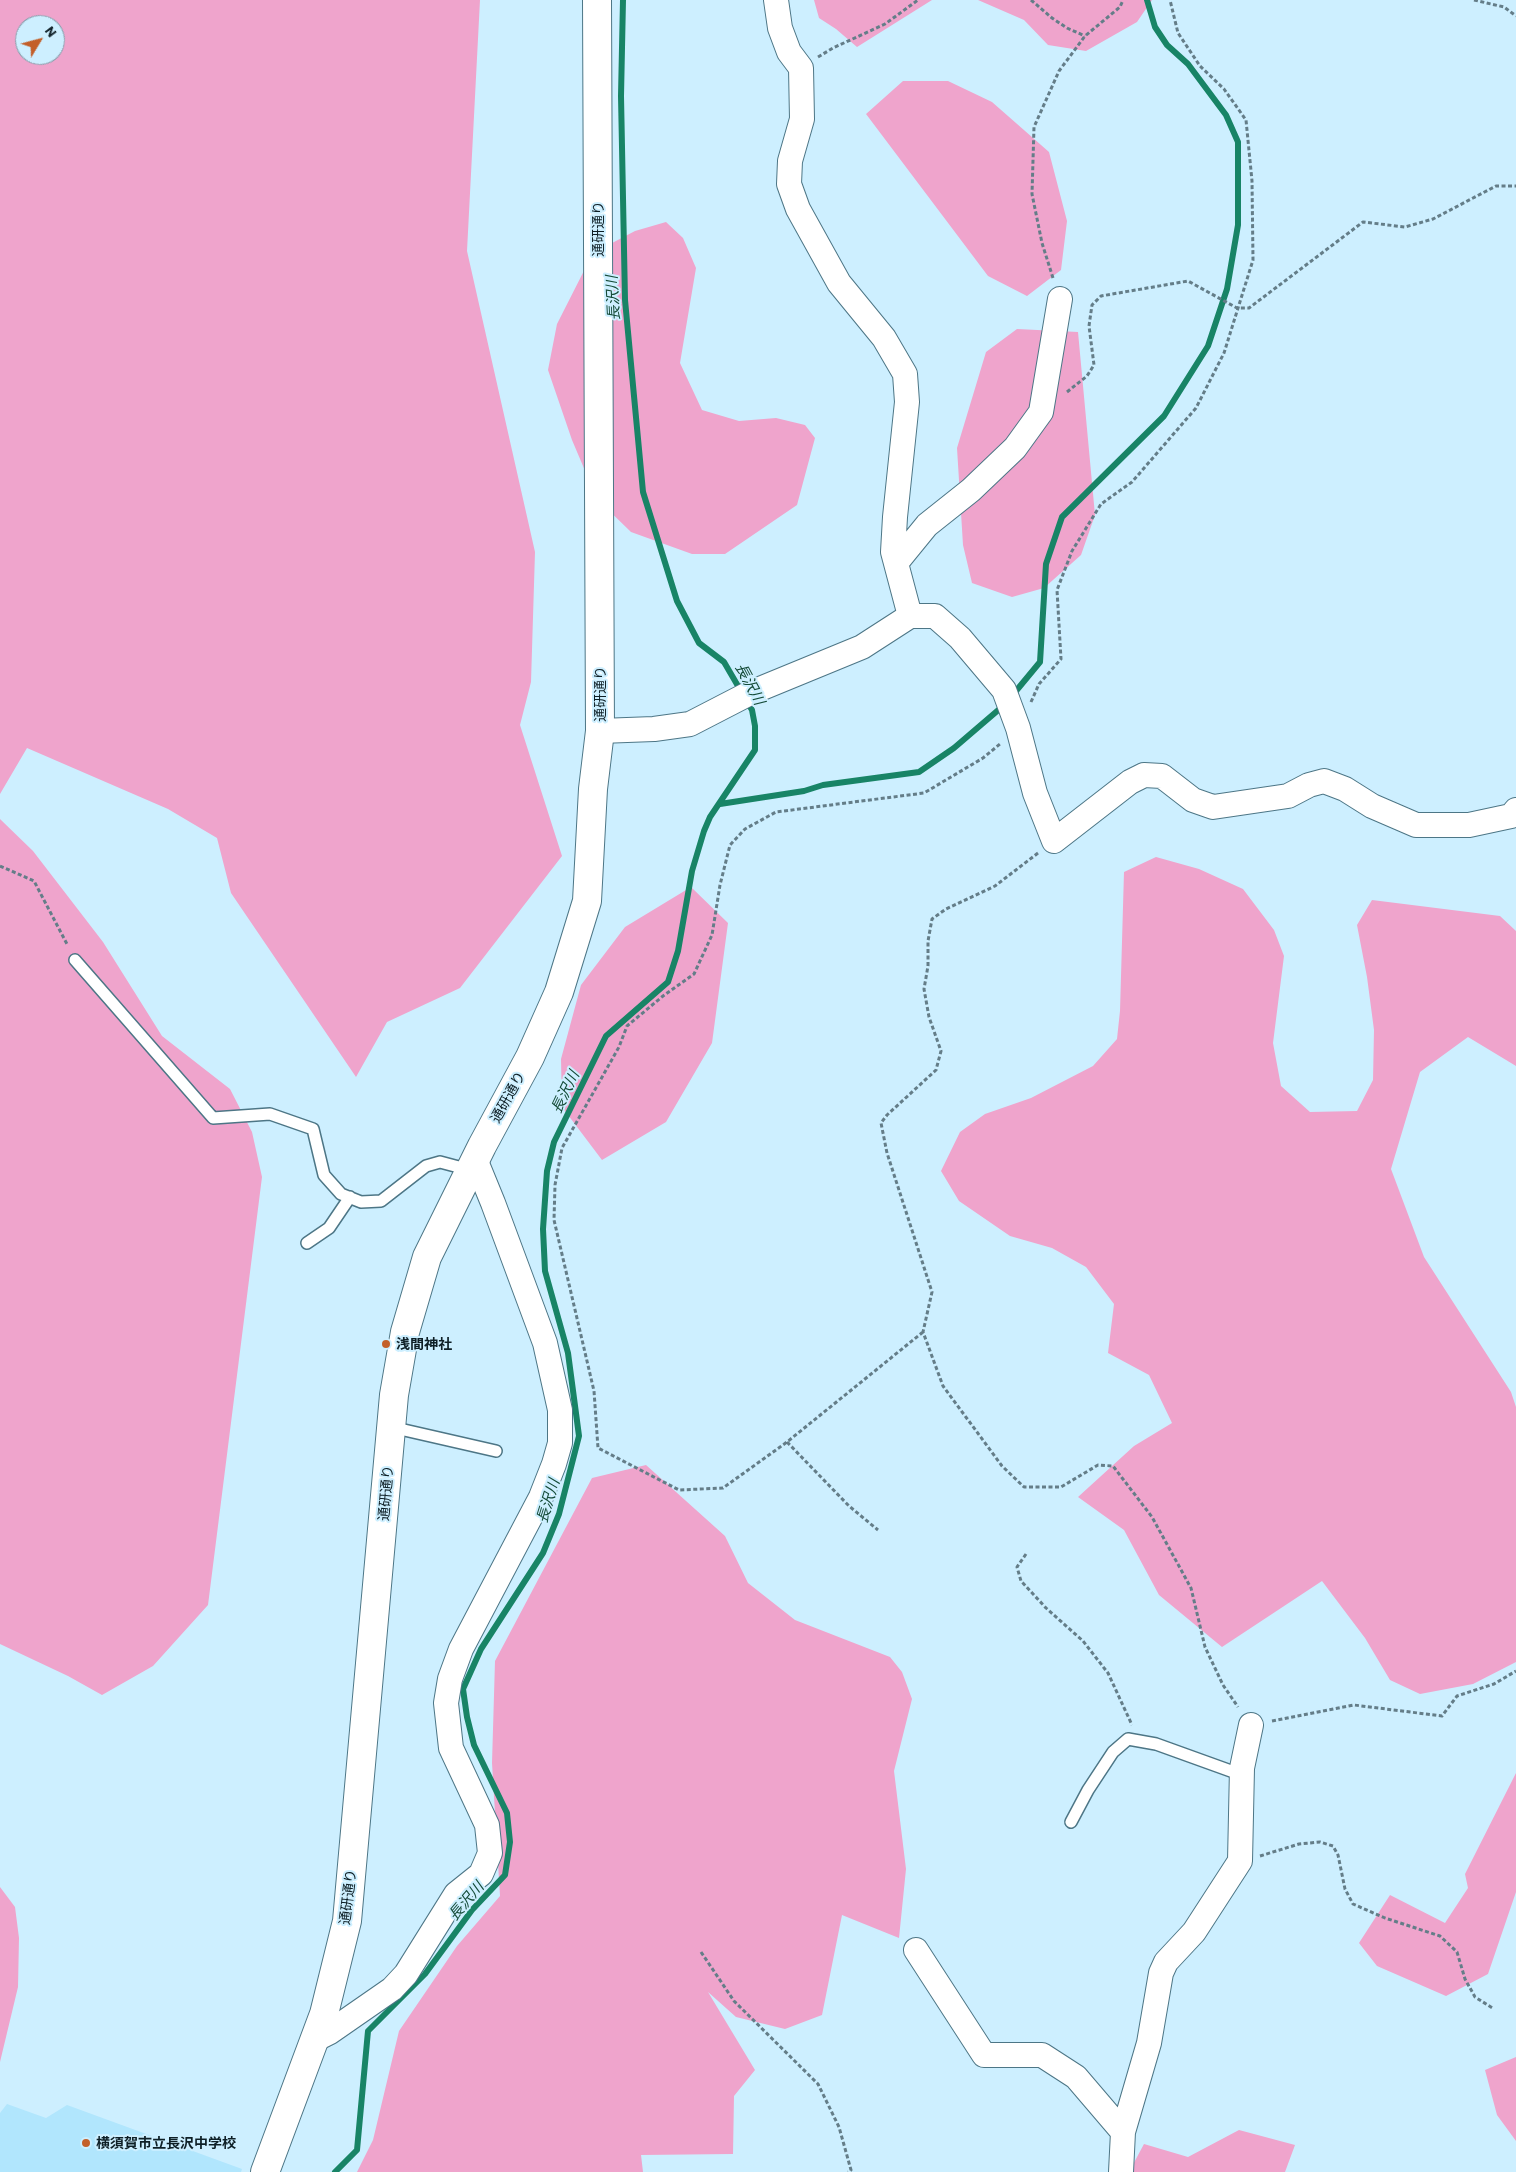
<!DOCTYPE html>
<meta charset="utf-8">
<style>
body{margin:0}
#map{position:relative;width:1516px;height:2172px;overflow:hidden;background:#cdefff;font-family:Barlow,sans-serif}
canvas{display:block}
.north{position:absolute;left:15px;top:15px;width:50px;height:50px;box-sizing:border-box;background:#cdefff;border:1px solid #819ca8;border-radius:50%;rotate:53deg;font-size:14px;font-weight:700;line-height:20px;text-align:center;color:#0e1f26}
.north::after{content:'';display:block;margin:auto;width:18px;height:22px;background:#c35f29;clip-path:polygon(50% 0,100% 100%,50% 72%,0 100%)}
</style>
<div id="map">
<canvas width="1516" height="2172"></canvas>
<div class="north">N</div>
</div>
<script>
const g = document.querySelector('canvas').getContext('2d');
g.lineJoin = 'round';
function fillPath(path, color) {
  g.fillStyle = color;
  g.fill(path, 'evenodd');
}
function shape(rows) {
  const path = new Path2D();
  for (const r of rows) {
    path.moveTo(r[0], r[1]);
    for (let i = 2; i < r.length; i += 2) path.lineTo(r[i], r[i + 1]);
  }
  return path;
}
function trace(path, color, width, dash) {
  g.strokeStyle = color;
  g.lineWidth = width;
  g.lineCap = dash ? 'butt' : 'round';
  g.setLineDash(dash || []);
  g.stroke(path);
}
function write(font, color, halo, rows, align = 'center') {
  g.font = font + ' Barlow,"Noto Sans JP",sans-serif';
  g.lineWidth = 4;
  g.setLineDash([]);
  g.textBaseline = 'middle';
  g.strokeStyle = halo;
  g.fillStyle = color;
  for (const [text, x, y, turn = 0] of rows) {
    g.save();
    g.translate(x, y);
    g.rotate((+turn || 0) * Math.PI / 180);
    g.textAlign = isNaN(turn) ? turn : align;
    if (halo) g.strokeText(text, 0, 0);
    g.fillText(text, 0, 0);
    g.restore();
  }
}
fillPath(shape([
 [7,2104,46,2118,67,2105,242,2169,241,2172,0,2172,0,2113]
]), '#b1e6fd');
fillPath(shape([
 [0,0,480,0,467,251,535,552,531,682,520,725,562,856,460,988,387,1022,356,1077,231,893,217,838,168,809,27,748,0,794],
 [25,25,55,25,55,55,25,55],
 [814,0,932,0,857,47,836,29,819,18],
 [978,0,1152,0,1137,22,1086,51,1048,45,1024,20],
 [903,81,948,81,992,102,1049,152,1067,221,1061,270,1027,296,988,276,866,114],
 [666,222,683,238,696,268,680,363,702,410,739,421,776,418,805,425,815,438,797,505,725,554,692,554,631,532,597,499,572,440,548,370,557,324,593,253,635,231],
 [1017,329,1078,332,1095,515,1081,555,1044,588,1012,597,972,583,963,545,957,448,986,352],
 [0,819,33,851,103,942,162,1036,230,1089,252,1132,262,1177,208,1605,153,1666,102,1695,68,1676,0,1644],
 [1156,857,1199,869,1243,889,1274,930,1284,956,1273,1043,1281,1086,1310,1112,1357,1111,1373,1080,1374,1030,1367,977,1357,925,1372,900,1500,916,1516,931,1516,1066,1468,1037,1420,1072,1391,1169,1424,1257,1511,1392,1516,1407,1516,1662,1473,1684,1420,1694,1390,1680,1365,1638,1322,1581,1222,1647,1159,1595,1124,1530,1078,1497,1134,1446,1172,1423,1149,1375,1108,1353,1114,1304,1086,1267,1052,1248,1010,1236,959,1201,941,1171,960,1132,985,1114,1031,1098,1093,1066,1117,1039,1120,1011,1124,872],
 [691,887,728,923,712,1043,666,1122,602,1160,562,1107,561,1059,581,985,625,927],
 [646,1465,725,1536,748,1583,795,1620,890,1657,902,1672,912,1699,894,1771,906,1869,899,1938,842,1915,822,2015,785,2029,736,2017,708,1992,755,2070,734,2096,733,2154,641,2155,643,2172,357,2172,373,2140,399,2031,457,1946,500,1896,492,1763,495,1661,592,1478],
 [1516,1773,1516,1892,1488,1974,1446,1996,1377,1966,1359,1943,1390,1895,1445,1923,1468,1888,1465,1874],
 [0,1887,15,1907,19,1938,18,1987,0,2062],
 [1516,2057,1516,2141,1497,2115,1485,2070],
 [1239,2130,1295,2145,1285,2172,1129,2172,1144,2144,1188,2157]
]), '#efa4cc');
trace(shape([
 [1011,697,1040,662,1046,564,1062,517,1164,416,1208,346,1227,289,1238,225,1238,142,1226,115,1188,64,1167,45,1155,27,1147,0],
 [720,804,804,791,823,785,919,772,954,748,1003,706],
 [335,2172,357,2150,368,2031,425,1974,472,1910,505,1875,510,1842,507,1813,474,1745,467,1717,463,1689,481,1649,543,1553,559,1514,579,1436,568,1353,545,1271,543,1229,547,1171,554,1142,606,1036,668,982,678,951,692,871,704,831,710,817,755,750,755,726,752,710,724,662,699,643,677,601,643,492,625,300,621,96,623,0]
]), '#188466', 6);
const service = shape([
 [75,960,213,1118,270,1114,313,1129,324,1175,341,1194,361,1202,381,1201,426,1166,440,1162,470,1170],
 [307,1243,329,1228,350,1197],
 [391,1427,496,1451],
 [1071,1822,1088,1790,1113,1752,1128,1739,1156,1744,1242,1775]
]);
const minor = shape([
 [776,0,780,28,789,52,801,68,802,119,790,161,789,184,798,209,839,283,884,338,905,374,907,402,895,517,893,552,910,616,935,616,960,638,1004,690,1018,728,1035,793,1054,841,1130,782,1144,775,1162,776,1193,800,1213,807,1288,796,1309,785,1324,781,1345,789,1372,806,1416,825,1469,825,1511,816,1516,810],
 [896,563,927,525,971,490,1015,448,1041,412,1060,299],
 [600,731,654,729,690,724,750,693,862,647,910,616],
 [916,1950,984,2055,1042,2055,1076,2077,1123,2132],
 [314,2040,330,2032,392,1989,406,1974,456,1894,481,1874,490,1853,487,1825,451,1748,446,1703,450,1679,461,1649,541,1497,554,1464,560,1443,560,1410,545,1343,493,1203,475,1159],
 [1121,2172,1123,2132,1149,2043,1161,1973,1166,1962,1194,1932,1240,1861,1242,1768,1251,1725]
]);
const tertiary = shape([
 [265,2172,324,2014,347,1921,394,1395,405,1332,427,1257,482,1146,530,1057,559,992,587,901,593,789,600,731,597,0]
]);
trace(service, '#4d7686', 14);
trace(minor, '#4d7686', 26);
trace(tertiary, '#4d7686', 30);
trace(shape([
 [1031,0,1052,18,1067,28,1085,36],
 [1474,0,1504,7,1516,16],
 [818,57,833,48,885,24,918,0],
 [1053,278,1042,243,1032,194,1034,127,1059,71,1085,36,1120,7,1123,0],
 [1067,392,1087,376,1094,365,1089,326,1092,305,1101,296,1188,281,1237,308,1249,308,1363,222,1405,227,1433,219,1496,186,1516,186],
 [1031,702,1039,684,1061,659,1057,590,1072,551,1101,504,1132,482,1196,408,1224,353,1253,260,1252,181,1246,120,1224,89,1200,66,1178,33,1170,0],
 [1038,853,995,886,946,909,932,919,928,941,928,966,924,989,929,1017,941,1051,936,1070,887,1115,881,1123,887,1153,932,1292,923,1332,943,1386,1002,1466,1024,1487,1061,1487,1098,1465,1113,1466,1152,1517,1191,1588,1205,1647,1223,1685,1238,1707],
 [0,866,34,881,68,946],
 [923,1332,787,1442,723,1488,679,1490,598,1448,594,1391,554,1220,555,1185,562,1148,619,1047,627,1026,663,996,694,974,712,935,720,885,730,845,745,829,776,812,924,793,983,758,1000,744],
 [787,1442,849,1506,878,1530],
 [1026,1554,1017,1567,1021,1581,1046,1608,1083,1641,1108,1673,1132,1725],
 [1272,1721,1354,1705,1442,1716,1457,1696,1494,1684,1516,1671],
 [1260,1856,1299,1844,1320,1842,1333,1846,1338,1855,1345,1889,1353,1904,1385,1918,1440,1936,1457,1952,1465,1979,1475,1997,1494,2009],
 [701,1952,734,2001,818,2084,839,2127,851,2170,848,2172]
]), '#647d88', 3, [4, 2.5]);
trace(service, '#fff', 11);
trace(minor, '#fff', 24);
trace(tertiary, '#fff', 28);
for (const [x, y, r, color] of [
 [386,1344,5,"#c35f29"],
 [86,2143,5,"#c35f29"]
]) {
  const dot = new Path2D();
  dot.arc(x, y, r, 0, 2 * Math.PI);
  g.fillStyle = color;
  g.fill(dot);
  trace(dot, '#cdefff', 2);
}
write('14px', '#0e1f26', '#cdefff', [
 ["通研通り",598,229,-90],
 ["通研通り",600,694,-90],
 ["通研通り",508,1097,-61],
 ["通研通り",386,1493,-85],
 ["通研通り",348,1897,-83]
]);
write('bold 14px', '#0e1f26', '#cdefff', [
 ["浅間神社",396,1344],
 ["横須賀市立長沢中学校",96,2143]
], 'left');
write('italic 15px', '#154b38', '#cdefff', [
 ["長沢川",613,298,-93],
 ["長沢川",750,684,62],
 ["長沢川",565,1092,-64],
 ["長沢川",548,1501,-73],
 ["長沢川",466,1901,-50]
]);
</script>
